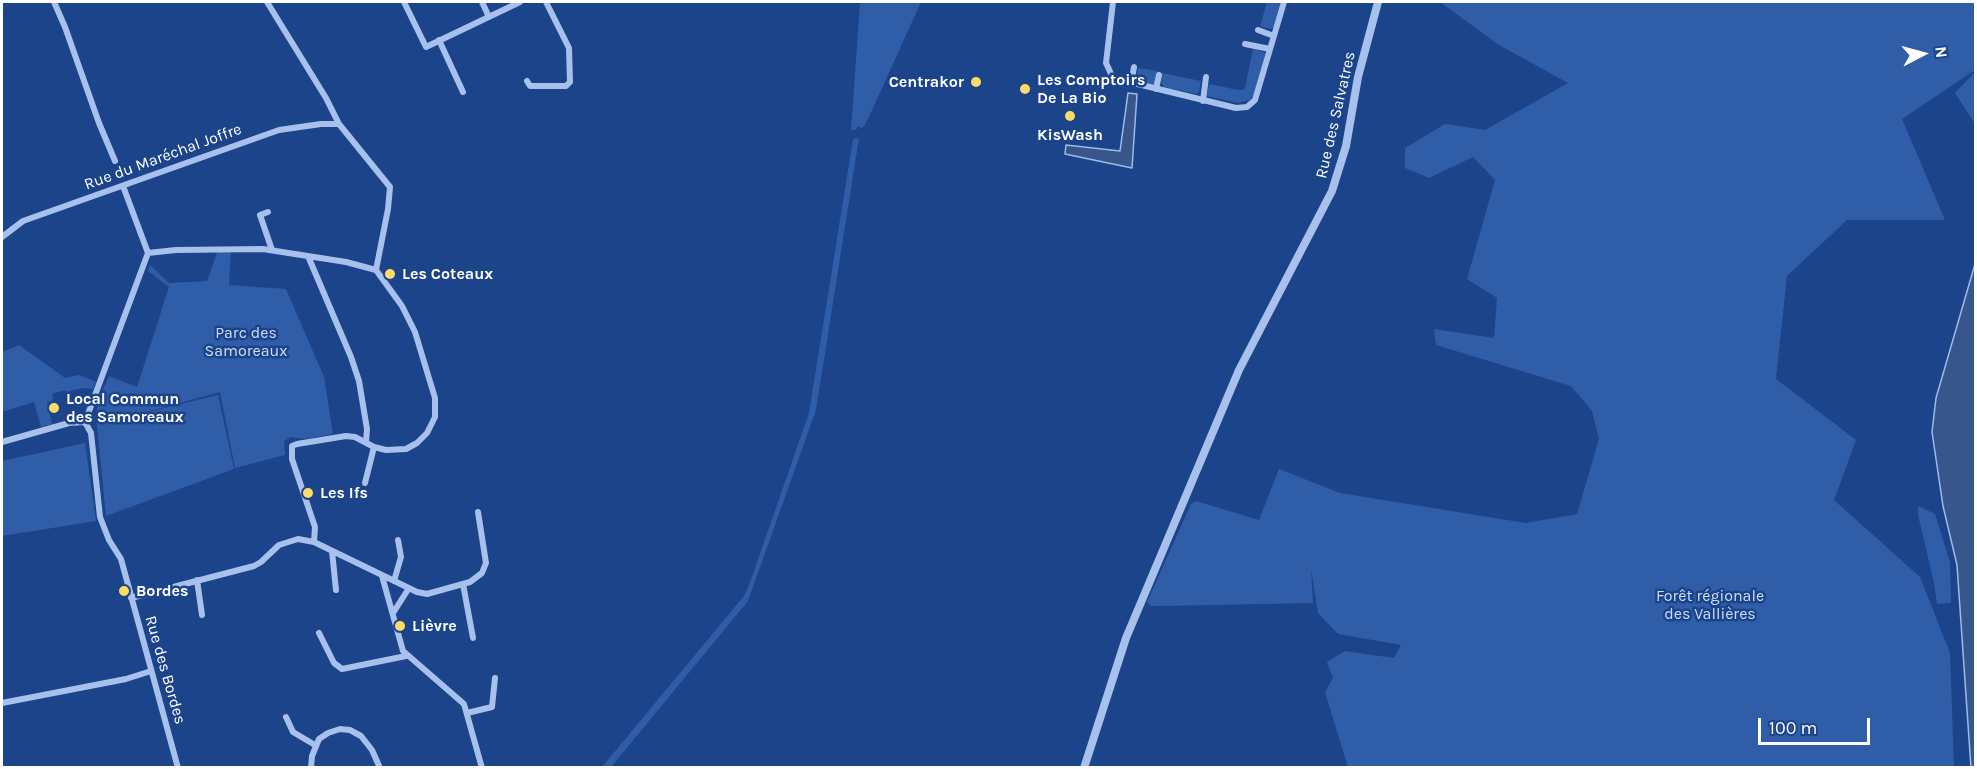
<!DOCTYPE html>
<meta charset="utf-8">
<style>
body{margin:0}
#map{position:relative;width:1977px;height:769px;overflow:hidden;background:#1c448a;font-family:Karla,sans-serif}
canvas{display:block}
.frame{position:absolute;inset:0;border:3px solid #fff;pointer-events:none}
.north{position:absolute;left:1893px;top:24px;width:60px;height:60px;-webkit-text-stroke:4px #1c448a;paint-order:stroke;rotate:84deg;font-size:16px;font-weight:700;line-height:24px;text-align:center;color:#fff}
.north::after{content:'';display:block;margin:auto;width:21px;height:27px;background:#fff;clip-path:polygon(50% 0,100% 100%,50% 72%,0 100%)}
.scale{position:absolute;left:1758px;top:718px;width:112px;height:27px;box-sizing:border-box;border:3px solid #fff;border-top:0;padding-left:8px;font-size:18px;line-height:21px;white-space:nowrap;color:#fff;-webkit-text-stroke:4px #1c448a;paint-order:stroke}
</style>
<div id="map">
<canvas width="1977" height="769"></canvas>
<div class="frame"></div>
<div class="north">N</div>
<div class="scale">100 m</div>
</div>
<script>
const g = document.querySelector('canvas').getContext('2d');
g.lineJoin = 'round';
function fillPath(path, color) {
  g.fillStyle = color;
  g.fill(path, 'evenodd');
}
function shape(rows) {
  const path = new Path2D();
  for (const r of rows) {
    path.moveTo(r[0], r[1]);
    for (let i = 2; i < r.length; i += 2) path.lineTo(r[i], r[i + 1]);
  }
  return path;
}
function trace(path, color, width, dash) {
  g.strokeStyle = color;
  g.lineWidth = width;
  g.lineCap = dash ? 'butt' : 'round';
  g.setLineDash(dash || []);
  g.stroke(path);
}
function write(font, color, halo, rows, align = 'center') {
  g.font = font + ' Karla,sans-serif';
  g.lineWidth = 5;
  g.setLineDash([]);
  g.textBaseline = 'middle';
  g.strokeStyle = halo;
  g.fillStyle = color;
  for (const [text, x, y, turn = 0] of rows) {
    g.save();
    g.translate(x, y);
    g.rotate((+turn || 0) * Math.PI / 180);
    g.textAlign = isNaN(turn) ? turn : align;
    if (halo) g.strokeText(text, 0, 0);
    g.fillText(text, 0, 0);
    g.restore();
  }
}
fillPath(shape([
 [860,2,921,2,868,119,864,126,861,128,858,126,856,130,851,130],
 [1267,2,1281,2,1273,28,1270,29,1260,26],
 [1440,2,1975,2,1975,70,1902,119,1945,220,1847,220,1787,276,1776,379,1856,440,1834,500,1920,577,1950,653,1954,767,1348,767,1325,692,1333,678,1327,662,1345,651,1394,658,1401,645,1338,634,1318,613,1311,569,1313,603,1160,606,1151,606,1147,602,1191,504,1196,501,1259,520,1279,469,1340,493,1526,523,1577,514,1599,439,1592,411,1571,386,1436,345,1434,329,1494,338,1497,298,1467,279,1495,180,1473,157,1429,178,1405,168,1405,148,1445,124,1485,130,1568,83,1499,45],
 [1253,49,1266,53,1254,95,1249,100,1238,103,1207,96,1209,84,1238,90,1242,90,1245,88],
 [1138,68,1158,71,1157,83,1154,85,1136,80],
 [1975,72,1975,124,1955,93],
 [1162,73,1201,81,1199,92,1197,94,1164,87,1161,82],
 [859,138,816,410,748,601,611,767,602,767,744,596,748,588,809,413,853,139],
 [218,250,231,251,229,285,286,289,324,377,333,434,305,439,291,437,284,441,285,455,235,468,220,392,135,415,218,395,234,469,106,516,96,416,98,401,109,376,137,387,169,287,148,271,150,265,169,283,207,281],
 [19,345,65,378,79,375,96,382,93,389,83,388,65,392,65,390,52,394,53,400,47,402,52,424,41,427,34,402,2,412,2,352],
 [85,443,96,521,2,536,2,461],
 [1918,506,1935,514,1950,562,1951,603,1937,604,1934,583,1918,515]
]), '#305da8');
const water = shape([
 [1128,93,1137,94,1132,168,1065,154,1066,145,1120,151,1128,93],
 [1975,264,1976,767,1971,768,1957,565,1943,506,1932,432,1936,398,1975,264]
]);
fillPath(water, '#39568a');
trace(water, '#9bbbee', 1.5);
trace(shape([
 [54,2,65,27,99,123,115,161],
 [267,2,326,98,339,124,390,187,388,209,376,270],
 [404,2,426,47,520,2],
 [482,2,489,17],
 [1113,2,1106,63,1113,78,1236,108,1247,107,1255,100,1284,2],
 [1258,30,1274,36],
 [439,40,463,92],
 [1245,44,1270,49],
 [527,81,530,86,566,86,570,82,569,48,546,2],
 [1131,84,1134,67],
 [1156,89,1159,75],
 [1203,101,1206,77],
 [268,212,260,215,272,250],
 [2,237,23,221,279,130,321,124,339,124],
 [148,253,176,250,263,249,346,262,376,270],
 [308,256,351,357,359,381,367,429,366,442],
 [85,422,91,433,100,517,109,540,121,559,178,768],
 [85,422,148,253,123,186],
 [2,442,69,423,85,422],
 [365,483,374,447],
 [314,542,315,527,292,459,292,446,297,444,346,436,355,437,374,447,386,450,406,449,417,443,427,433,435,417,435,398,415,332,402,306,376,270],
 [332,551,336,590],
 [382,576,403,651,464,704,482,768],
 [197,580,202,615],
 [394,581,401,557,398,540],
 [463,584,473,638],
 [131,598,254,566,261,562,279,545,298,539,314,542,417,592,427,594,470,582,482,573,486,563,478,512],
 [393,613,409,588],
 [319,633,334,663,342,669,406,656],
 [2,703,126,679,151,671],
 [467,713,492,707,495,678],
 [286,717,293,732,315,745],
 [311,768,312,756,319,739,328,733,340,729,350,730,361,736,372,750,380,768]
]), '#a7c1ec', 6);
trace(shape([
 [1084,768,1126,638,1239,370,1332,191,1346,146,1358,77,1378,2]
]), '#a7c1ec', 8);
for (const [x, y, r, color] of [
 [976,82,6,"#fcdc65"],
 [1025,89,6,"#fcdc65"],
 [1070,116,6,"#fcdc65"],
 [390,274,6,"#fcdc65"],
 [54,408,6,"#fcdc65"],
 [308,493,6,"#fcdc65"],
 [124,591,6,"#fcdc65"],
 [400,626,6,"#fcdc65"]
]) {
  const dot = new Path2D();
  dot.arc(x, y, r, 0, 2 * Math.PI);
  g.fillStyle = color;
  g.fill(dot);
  trace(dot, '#1c448a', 2);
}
write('bold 16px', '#fff', '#1c448a', [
 ["Les Comptoirs",1037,80],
 ["De La Bio",1037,98],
 ["Centrakor",964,82,"right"],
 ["KisWash",1070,135,"center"],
 ["Les Coteaux",402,274],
 ["Local Commun",66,399],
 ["des Samoreaux",66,417],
 ["Les Ifs",320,493],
 ["Bordes",136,591],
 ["Lièvre",412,626]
], 'left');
write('16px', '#fff', '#1c448a', [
 ["Rue des Salvatres",1336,115,-77],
 ["Rue du Maréchal Joffre",163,157,-20],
 ["Rue des Bordes",165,670,74]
]);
write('16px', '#cdddf9', '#1c448a', [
 ["Parc des",246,333],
 ["Samoreaux",246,351],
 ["Forêt régionale",1710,596],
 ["des Vallières",1710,614]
]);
</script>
